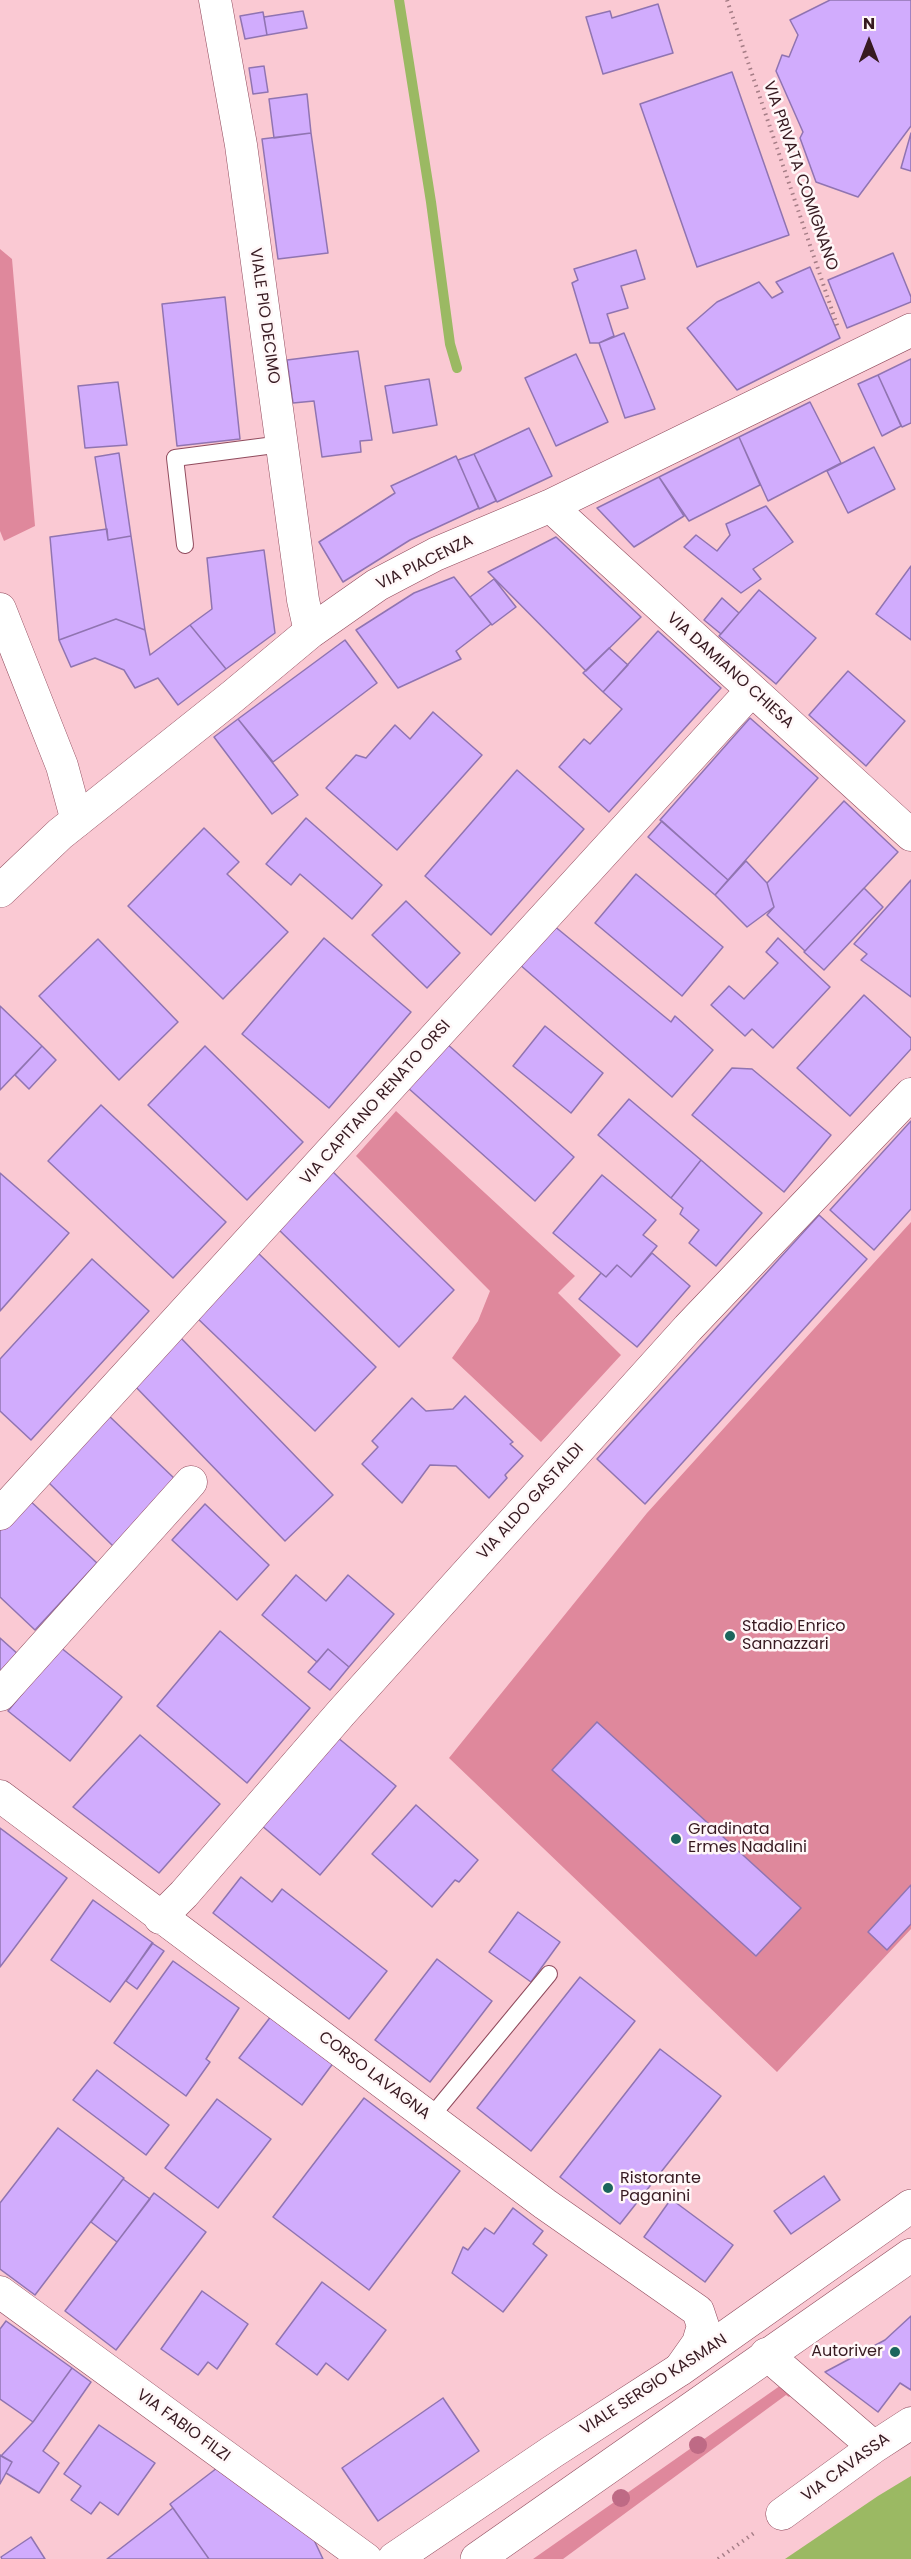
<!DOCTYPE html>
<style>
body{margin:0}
#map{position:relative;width:911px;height:2559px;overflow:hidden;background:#fac9d3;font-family:Poppins,sans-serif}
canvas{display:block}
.north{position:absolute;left:839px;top:12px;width:60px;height:60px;-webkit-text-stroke:4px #fff7f8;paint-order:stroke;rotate:0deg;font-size:16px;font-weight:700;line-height:24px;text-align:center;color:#371a21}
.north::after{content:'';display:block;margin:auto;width:21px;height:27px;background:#371a21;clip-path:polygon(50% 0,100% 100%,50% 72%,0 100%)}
</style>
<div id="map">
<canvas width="911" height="2559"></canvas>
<div class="north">N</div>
</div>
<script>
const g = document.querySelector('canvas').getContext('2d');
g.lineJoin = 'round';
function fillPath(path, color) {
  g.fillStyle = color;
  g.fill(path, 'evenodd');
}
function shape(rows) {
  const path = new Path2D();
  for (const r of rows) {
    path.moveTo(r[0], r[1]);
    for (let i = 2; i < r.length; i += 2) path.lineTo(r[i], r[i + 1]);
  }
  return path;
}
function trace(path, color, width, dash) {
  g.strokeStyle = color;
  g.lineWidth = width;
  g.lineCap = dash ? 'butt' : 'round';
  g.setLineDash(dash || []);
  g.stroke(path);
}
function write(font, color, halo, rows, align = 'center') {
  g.font = font + ' Poppins,sans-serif';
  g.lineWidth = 5;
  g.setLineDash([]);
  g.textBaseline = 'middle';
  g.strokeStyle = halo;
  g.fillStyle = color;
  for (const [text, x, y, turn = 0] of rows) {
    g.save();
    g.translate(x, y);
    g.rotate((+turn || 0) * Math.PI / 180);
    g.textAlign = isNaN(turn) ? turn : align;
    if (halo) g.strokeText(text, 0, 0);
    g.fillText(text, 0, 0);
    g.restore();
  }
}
fillPath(shape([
 [0,249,12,259,35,526,4,541,0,531],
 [396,1111,575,1276,558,1293,621,1355,541,1442,452,1358,478,1321,490,1291,356,1156],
 [911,1222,911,1929,777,2072,449,1758,647,1513],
 [784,2383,795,2392,789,2397,786,2395,563,2559,533,2559]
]), '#df889c');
fillPath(shape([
 [911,2476,911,2559,785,2559,878,2496]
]), '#9bb963');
trace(shape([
 [399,0,431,202,450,344,457,368]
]), '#9bb963', 10);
const building = shape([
 [830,0,911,0,911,126,858,197,816,182,800,138,803,132,776,71,782,55,789,57,798,35,790,20,830,0],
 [658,4,673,53,603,74,586,17,610,11,612,18,658,4],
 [303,11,307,28,267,35,264,17,303,11],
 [263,12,267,35,245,39,240,16,263,12],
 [264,66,268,92,253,94,249,68,264,66],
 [732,72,789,235,697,267,640,104,732,72],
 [307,94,311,133,274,138,269,99,307,94],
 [311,133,328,253,278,259,262,139,311,133],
 [911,133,911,171,901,168,911,133],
 [636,250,645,279,621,286,628,308,607,314,614,336,599,343,590,343,572,283,578,280,574,269,636,250],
 [893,253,911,297,911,302,847,328,828,280,893,253],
 [810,267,840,338,737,390,687,328,717,302,759,282,772,298,783,292,776,282,810,267],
 [225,297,240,439,177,446,162,304,225,297],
 [624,333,655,409,625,418,599,343,624,333],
 [358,351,372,440,360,441,361,452,322,457,314,401,293,403,287,360,358,351],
 [576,354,608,422,556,446,525,378,576,354],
 [911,359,911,423,902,427,878,375,911,359],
 [878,375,901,426,882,436,858,384,878,375],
 [429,379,437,425,393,433,385,386,429,379],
 [118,382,127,445,85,448,78,386,118,382],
 [810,402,841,463,768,501,739,437,810,402],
 [529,428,552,476,497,502,474,454,529,428],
 [739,437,760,485,689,521,659,477,739,437],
 [874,447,895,489,848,513,827,471,874,447],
 [119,453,131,536,108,540,95,457,119,453],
 [474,454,496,501,479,509,458,460,474,454],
 [456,456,479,508,410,540,343,582,319,542,395,493,391,486,456,456],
 [659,477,684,516,634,547,597,508,659,477],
 [766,506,793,542,753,569,761,579,741,593,684,547,696,535,717,551,730,535,726,524,766,506],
 [107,529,108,540,131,536,145,630,116,619,59,640,50,537,107,529],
 [556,537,641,617,586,671,488,572,556,537],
 [264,550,275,633,226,669,190,625,212,609,207,558,264,550],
 [911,566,911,640,876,614,911,566],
 [454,577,491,624,456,651,461,659,398,688,356,630,414,593,454,577],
 [494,579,516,607,492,625,470,597,494,579],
 [759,590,816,638,776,684,719,636,759,590],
 [722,598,739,613,721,634,704,620,722,598],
 [116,619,145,630,150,655,190,625,226,669,178,705,158,678,135,688,124,670,95,658,71,667,59,640,116,619],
 [658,631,721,688,609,812,559,767,584,739,590,744,622,709,603,692,658,631],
 [345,640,377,683,273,762,238,719,345,640],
 [609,648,628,665,603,692,583,673,609,648],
 [848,671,905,721,866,766,809,715,848,671],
 [433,712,482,755,397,850,326,788,356,755,366,758,395,725,410,739,433,712],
 [750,718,818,778,728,880,660,820,750,718],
 [238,719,298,795,272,814,214,737,238,719],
 [517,770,584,829,491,935,425,876,517,770],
 [844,801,898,852,805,951,767,915,774,907,767,883,844,801],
 [306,818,382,885,352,919,300,874,291,885,266,864,306,818],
 [662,821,728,880,715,895,648,837,662,821],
 [204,828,239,862,227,874,288,932,223,999,128,906,204,828],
 [746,861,767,883,774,907,747,927,715,895,746,861],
 [636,874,723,947,682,996,595,923,636,874],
 [911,880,911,997,861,960,867,954,854,944,911,880],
 [864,888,883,907,824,970,804,952,864,888],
 [406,901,460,953,427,988,372,935,406,901],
 [553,925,671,1022,675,1016,713,1050,672,1097,519,964,553,925],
 [324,938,411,1012,329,1108,242,1034,324,938],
 [778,938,830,987,773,1048,752,1029,745,1036,711,1005,729,986,744,999,778,963,766,952,778,938],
 [98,939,178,1022,119,1080,39,996,98,939],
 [864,995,911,1038,911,1049,850,1116,797,1068,864,995],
 [0,1006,42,1046,0,1090,0,1006],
 [545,1026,603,1073,571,1113,513,1066,545,1026],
 [446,1043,574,1157,535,1201,407,1087,446,1043],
 [42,1046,56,1060,29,1089,15,1075,42,1046],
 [205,1046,303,1142,247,1200,148,1105,205,1046],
 [732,1068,752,1069,831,1135,784,1192,692,1115,732,1068],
 [629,1099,701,1160,671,1198,598,1135,629,1099],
 [101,1105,226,1222,173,1278,48,1161,101,1105],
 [911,1121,911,1209,874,1250,830,1210,911,1121],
 [701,1160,762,1213,716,1266,689,1243,699,1230,680,1214,683,1208,671,1198,701,1160],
 [331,1170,454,1290,399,1347,276,1227,331,1170],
 [0,1173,69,1233,0,1311,0,1173],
 [602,1175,656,1220,643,1235,657,1246,631,1277,617,1265,606,1277,553,1233,602,1175],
 [819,1215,867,1259,645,1504,597,1459,819,1215],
 [257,1252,376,1367,315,1431,195,1316,257,1252],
 [652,1253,690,1286,637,1347,579,1299,601,1273,606,1277,617,1265,631,1277,652,1253],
 [92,1259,149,1311,31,1440,0,1411,0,1359,92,1259],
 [179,1336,333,1495,285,1541,131,1382,179,1336],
 [465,1396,513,1442,510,1444,523,1456,505,1475,507,1478,489,1498,456,1466,430,1465,402,1503,362,1464,378,1447,372,1441,412,1398,426,1411,453,1409,465,1396],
 [107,1414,176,1480,113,1546,44,1478,107,1414],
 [27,1498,97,1563,35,1630,0,1597,0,1527,27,1498],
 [205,1504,269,1565,237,1600,172,1540,205,1504],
 [296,1575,326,1601,348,1575,394,1614,349,1667,328,1649,317,1662,262,1615,296,1575],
 [220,1631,310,1708,247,1783,157,1706,220,1631],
 [0,1638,19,1655,0,1675,0,1638],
 [60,1647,122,1697,70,1761,8,1711,60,1647],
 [328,1649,349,1667,330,1690,308,1672,328,1649],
 [597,1722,801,1908,756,1956,552,1770,597,1722],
 [140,1735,220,1804,159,1873,73,1807,140,1735],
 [337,1737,396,1786,320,1875,261,1825,337,1737],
 [416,1805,478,1860,459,1882,455,1880,432,1907,372,1854,416,1805],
 [0,1828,67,1878,0,1967,0,1828],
 [241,1877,272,1902,282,1889,387,1971,349,2019,213,1913,241,1877],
 [911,1885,911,1924,887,1950,868,1932,911,1885],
 [93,1900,153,1943,110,2002,51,1960,93,1900],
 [518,1912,560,1942,531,1982,489,1952,518,1912],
 [152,1943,164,1951,137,1989,126,1981,152,1943],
 [437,1959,492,2001,430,2082,375,2040,437,1959],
 [173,1961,239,2008,206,2059,210,2062,186,2096,114,2043,173,1961],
 [580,1977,635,2021,531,2151,477,2108,580,1977],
 [275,2011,337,2058,302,2105,239,2058,275,2011],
 [660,2049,721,2096,620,2224,560,2177,660,2049],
 [97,2070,169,2125,146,2155,73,2100,97,2070],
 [364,2098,460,2171,369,2290,273,2217,364,2098],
 [217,2099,271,2139,218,2208,165,2168,217,2099],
 [58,2128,124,2178,35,2295,0,2269,0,2203,58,2128],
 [824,2176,840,2200,791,2234,774,2211,824,2176],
 [123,2179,150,2199,117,2242,91,2222,123,2179],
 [154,2193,206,2232,116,2350,65,2311,154,2193],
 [671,2199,733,2245,705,2282,644,2237,671,2199],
 [513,2208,543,2231,533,2244,547,2255,503,2312,452,2273,463,2247,468,2250,485,2228,494,2234,513,2208],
 [322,2282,386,2330,348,2380,326,2363,317,2375,276,2344,322,2282],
 [202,2291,248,2324,217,2369,208,2362,198,2375,161,2349,202,2291],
 [911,2316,911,2390,900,2383,878,2412,825,2372,885,2340,911,2316],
 [6,2321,72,2368,33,2422,0,2399,0,2329,6,2321],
 [72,2368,91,2382,43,2451,59,2463,39,2493,6,2473,12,2462,1,2456,33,2422,72,2368],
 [443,2398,479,2451,378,2521,342,2468,443,2398],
 [99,2425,155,2463,118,2515,100,2502,91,2514,71,2500,81,2486,64,2474,99,2425],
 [0,2455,12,2462,0,2484,0,2455],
 [217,2468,314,2540,323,2559,209,2559,170,2504,217,2468],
 [173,2508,209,2559,107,2559,173,2508],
 [31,2537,45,2559,2,2559,1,2557,31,2537]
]);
fillPath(building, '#d1acfd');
trace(building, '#9074b1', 1.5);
const service = shape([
 [185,545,175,458,282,444],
 [430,2118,549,1974]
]);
const minor = shape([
 [215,0,241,145,303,600,310,632],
 [550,506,911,835],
 [0,609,62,766,77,821],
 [0,1514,751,691],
 [0,1695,191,1482],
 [0,1796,545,2204,698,2311,703,2326,698,2343,679,2370],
 [160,1918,184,1894,341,1713,688,1328,911,1094],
 [0,2292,366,2559],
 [766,2354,874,2447],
 [782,2514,874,2447,911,2423]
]);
const tertiary = shape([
 [0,891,60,834,232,697,310,632,377,585,436,554,550,506,911,330]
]);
const primary = shape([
 [394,2559,552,2452,679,2370,911,2206],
 [477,2559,911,2255]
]);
trace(service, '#904b5d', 18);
trace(minor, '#904b5d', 33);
trace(tertiary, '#904b5d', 34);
trace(primary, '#904b5d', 34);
trace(shape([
 [727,0,838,328],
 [718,2559,754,2533]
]), '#a57d86', 4, [1.5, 4.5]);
trace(service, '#fff', 16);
trace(minor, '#fff', 32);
trace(tertiary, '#fff', 33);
trace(primary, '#fff', 33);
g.fillStyle = '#be6a85';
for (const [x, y] of [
 [698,2445],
 [621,2498]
]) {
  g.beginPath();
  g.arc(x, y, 9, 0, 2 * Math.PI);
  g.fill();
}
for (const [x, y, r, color] of [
 [730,1636,6,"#1b655d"],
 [676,1839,6,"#1b655d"],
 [608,2188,6,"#1b655d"],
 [895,2352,6,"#1b655d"]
]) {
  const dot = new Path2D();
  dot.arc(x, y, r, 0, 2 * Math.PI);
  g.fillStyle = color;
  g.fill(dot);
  trace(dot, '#fff7f8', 2);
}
write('16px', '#371a21', '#fff7f8', [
 ["VIA PRIVATA COMIGNANO",800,176,71],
 ["VIALE PIO DECIMO",264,316,82],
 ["VIA PIACENZA",425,563,-26],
 ["VIA DAMIANO CHIESA",730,671,42],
 ["VIA CAPITANO RENATO ORSI",376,1103,-48],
 ["VIA ALDO GASTALDI",531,1502,-48],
 ["CORSO LAVAGNA",374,2076,37],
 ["VIALE SERGIO KASMAN",654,2385,-33],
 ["VIA FABIO FILZI",183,2426,36],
 ["VIA CAVASSA",846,2468,-36]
]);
write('16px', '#371a21', '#fff7f8', [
 ["Stadio Enrico",742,1627],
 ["Sannazzari",742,1645],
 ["Gradinata",688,1830],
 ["Ermes Nadalini",688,1848],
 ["Ristorante",620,2179],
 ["Paganini",620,2197],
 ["Autoriver",883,2352,"right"]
], 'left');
</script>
